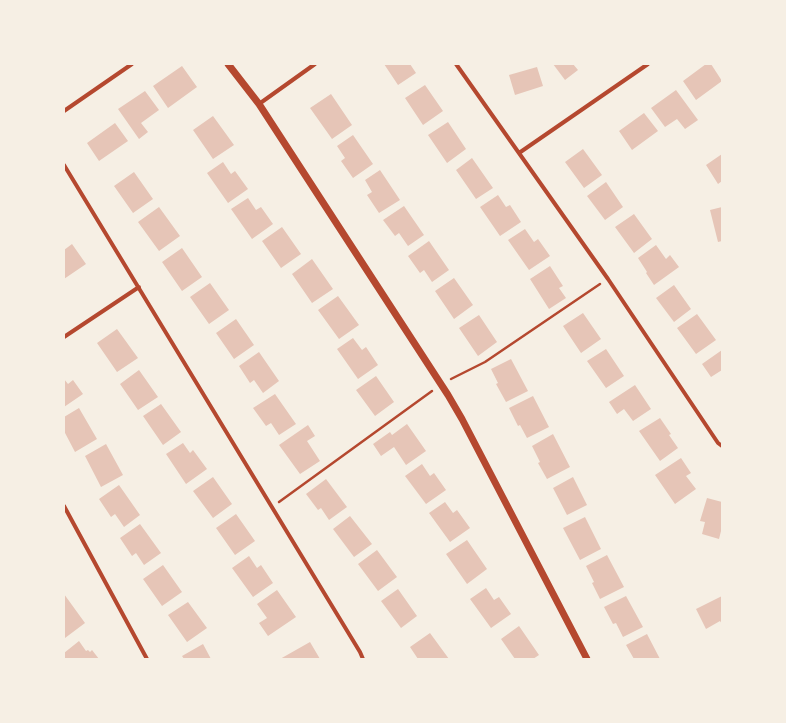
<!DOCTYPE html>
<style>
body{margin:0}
#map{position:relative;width:786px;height:723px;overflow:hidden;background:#f6efe4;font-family:Jost,sans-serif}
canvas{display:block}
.frame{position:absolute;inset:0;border:65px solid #f6efe4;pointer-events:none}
</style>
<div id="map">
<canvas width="786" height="723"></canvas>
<div class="frame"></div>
</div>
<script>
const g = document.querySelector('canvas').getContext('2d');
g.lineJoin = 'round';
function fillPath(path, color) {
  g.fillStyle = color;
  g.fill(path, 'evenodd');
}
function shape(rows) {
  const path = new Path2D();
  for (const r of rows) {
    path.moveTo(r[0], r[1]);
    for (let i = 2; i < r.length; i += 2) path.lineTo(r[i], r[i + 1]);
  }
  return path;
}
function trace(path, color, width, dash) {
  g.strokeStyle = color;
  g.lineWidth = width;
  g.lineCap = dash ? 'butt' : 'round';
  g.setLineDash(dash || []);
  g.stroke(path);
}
fillPath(shape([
 [384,64,410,64,416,73,398,85],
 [553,64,573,64,578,70,565,80],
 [706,64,711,64,722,81,696,100,683,81],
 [182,66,197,87,168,108,153,86],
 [537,67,543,86,515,95,509,75],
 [425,85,443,111,423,125,405,98],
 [676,90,698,120,685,129,677,119,665,127,651,108],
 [145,91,159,110,141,123,148,132,139,139,118,109],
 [331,94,352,125,332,139,310,108],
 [644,113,658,131,632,150,619,131],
 [213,116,234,145,213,159,193,130],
 [448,122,466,149,447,163,428,135],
 [115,123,128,141,99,161,87,143],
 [353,135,373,164,353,178,341,161,345,158,337,146],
 [583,149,602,175,584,188,565,162],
 [722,154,722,181,718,184,706,165],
 [472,158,493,188,476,199,456,170],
 [223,162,231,174,235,171,248,189,228,203,207,173],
 [380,170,400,200,379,213,367,195,372,192,365,180],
 [134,172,153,199,133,213,114,186],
 [606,182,623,207,605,220,587,196],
 [498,195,506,207,510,205,521,222,500,236,480,207],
 [248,198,256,210,261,207,273,224,252,239,231,209],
 [404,206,424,235,408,246,399,233,395,236,383,220],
 [159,207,180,236,159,251,138,222],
 [722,207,722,241,718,242,710,210],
 [634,214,652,239,634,253,615,227],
 [282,227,301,254,281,268,262,241],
 [525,229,534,242,538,239,550,256,529,270,508,240],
 [429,241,449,270,432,282,424,270,420,273,408,256],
 [72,244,86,264,64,279,64,250],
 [656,245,666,259,670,255,679,267,654,285,646,273,647,272,638,258],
 [182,248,202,277,182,291,162,262],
 [312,259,333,289,312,303,292,274],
 [550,266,563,286,559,288,566,298,549,309,530,279],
 [454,278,473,305,454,319,435,291],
 [210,283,229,310,209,324,190,297],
 [674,285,691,309,674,322,656,298],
 [338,296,359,325,339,339,318,310],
 [583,313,601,339,581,353,563,326],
 [697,314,716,340,696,354,677,328],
 [479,315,497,342,478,356,459,328],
 [236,319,254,345,234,359,216,333],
 [117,329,138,358,117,372,97,343],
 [353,338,362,350,366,347,378,365,358,379,337,349],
 [606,349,624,376,606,388,587,361],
 [722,350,722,370,711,377,702,364],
 [259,352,279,381,263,393,254,380,250,383,239,366],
 [511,359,528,391,506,402,496,384,498,383,491,369],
 [139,370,158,397,138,410,120,384],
 [376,376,394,402,375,416,356,390],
 [64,379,68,384,73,380,83,394,64,407],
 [635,385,651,409,633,421,624,409,617,414,609,402],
 [275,394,296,424,279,435,271,423,266,426,253,408],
 [533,396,549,427,527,438,520,425,518,426,509,408],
 [161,404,181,432,163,445,143,416],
 [79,408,97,439,75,452,64,431,64,417],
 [660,418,671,434,669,435,678,448,660,461,639,431],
 [407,424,426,451,406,465,394,447,381,456,373,444,390,432,392,435],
 [308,425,315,436,307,441,320,461,300,474,279,445],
 [553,434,570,467,547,479,538,463,540,462,532,446],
 [183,443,190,453,193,450,207,469,186,484,166,454],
 [106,444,123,475,101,487,85,456],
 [681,458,691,473,686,476,696,489,675,504,655,475],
 [422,464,430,476,434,473,446,490,426,504,405,476],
 [213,477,232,504,213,518,193,491],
 [573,477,587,505,567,515,553,488],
 [326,479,347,507,329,520,321,508,318,510,306,494],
 [119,485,140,515,124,527,115,514,111,517,99,499],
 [707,498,722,502,722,527,719,539,702,534,705,522,700,521],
 [445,502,453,513,457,510,470,528,450,542,429,513],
 [236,514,255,541,235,555,216,528],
 [350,516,372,544,354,557,333,529],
 [585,517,601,549,580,560,563,528],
 [140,524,161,553,144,565,136,553,132,556,120,538],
 [467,540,487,569,467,584,446,554],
 [377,550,397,577,378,591,358,564],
 [607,555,624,587,600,599,592,583,594,582,586,566],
 [249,556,257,568,261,565,273,583,253,597,232,568],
 [163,565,182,592,162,606,143,579],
 [486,588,494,600,499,597,511,614,491,628,470,599],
 [398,589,417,616,401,628,381,601],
 [277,590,296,617,268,636,259,623,267,618,257,604],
 [64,594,85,623,65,638,64,638],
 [626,596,643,627,623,637,616,623,613,624,604,607],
 [722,596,722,624,720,621,706,629,696,609],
 [188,602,207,628,187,642,168,615],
 [519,626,539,655,533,659,515,659,501,639],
 [430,633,449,659,418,659,410,647],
 [647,634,660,659,634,659,626,645],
 [79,641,86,651,88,650,90,652,92,650,99,659,66,659,64,657,64,653],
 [310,642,320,659,280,659],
 [203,644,211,659,184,659,182,656]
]), '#e6c5b7');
trace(shape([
 [451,379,485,362,600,284],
 [279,502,432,391]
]), '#b5482f', 2.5);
trace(shape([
 [456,64,608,279,718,443,722,446],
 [259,104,315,64],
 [64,111,132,64],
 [519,153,648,64],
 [64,165,360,652,363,659],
 [64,337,139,287],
 [64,506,147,659]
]), '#b5482f', 4);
trace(shape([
 [228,64,259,104,448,395,462,419,587,659]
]), '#b5482f', 7);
</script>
